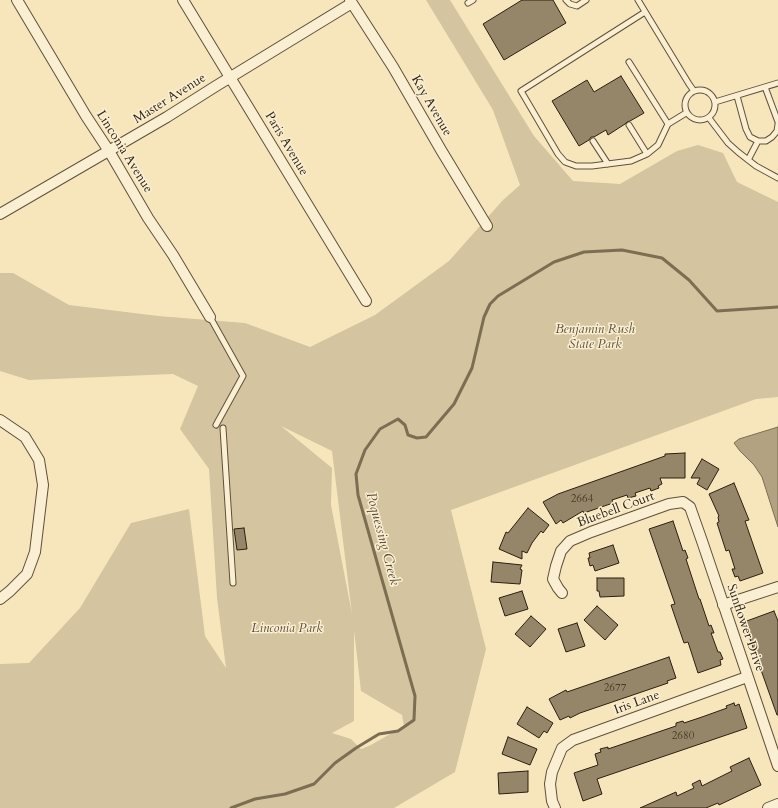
<!DOCTYPE html>
<style>
body{margin:0}
canvas{display:block;background:#f7e6bc}
</style>
<canvas width="778" height="808"></canvas>
<script>
const g = document.querySelector('canvas').getContext('2d');
g.lineJoin = 'round';
function fillPath(path, color) {
  g.fillStyle = color;
  g.fill(path, 'evenodd');
}
function shape(rows) {
  const path = new Path2D();
  for (const r of rows) {
    if (r.length === 3) {
      path.moveTo(r[0] + r[2], r[1]);
      path.arc(r[0], r[1], r[2], 0, 2 * Math.PI);
      continue;
    }
    path.moveTo(r[0], r[1]);
    for (let i = 2; i < r.length; i += 2) path.lineTo(r[i], r[i + 1]);
  }
  return path;
}
function trace(path, color, width, dash) {
  g.strokeStyle = color;
  g.lineWidth = width;
  g.lineCap = dash ? 'butt' : 'round';
  g.setLineDash(dash || []);
  g.stroke(path);
}
function write(font, color, halo, rows, align = 'center') {
  g.font = font + ' Cardo,serif';
  g.lineWidth = 3;
  g.setLineDash([]);
  g.textBaseline = 'middle';
  g.strokeStyle = halo;
  g.fillStyle = color;
  for (const [text, x, y, turn = 0] of rows) {
    g.save();
    g.translate(x, y);
    g.rotate((+turn || 0) * Math.PI / 180);
    g.textAlign = isNaN(turn) ? turn : align;
    if (halo) g.strokeText(text, 0, 0);
    g.fillText(text, 0, 0);
    g.restore();
  }
}
fillPath(shape([
 [426,0,450,0,534,136,573,181,620,184,677,151,698,145,723,153,737,182,778,202,778,397,756,399,451,510,486,649,455,772,394,808,0,808,0,664,29,663,80,608,131,523,189,509,205,636,226,668,217,598,209,469,180,429,198,386,173,374,29,380,0,371,0,273,13,273,69,305,158,316,245,323,310,347,375,315,449,261,503,200,520,185,493,110],
 [281,426,332,451,352,614,331,505,332,468],
 [354,630,361,691,402,715,404,726,371,745,361,749,351,739,332,733,354,721]
]), '#d4c49f');
const water = shape([
 [778,427,778,527,762,477,754,465,740,451,734,443,739,439,778,427]
]);
fillPath(water, '#b2a281');
trace(water, '#7c6e53', 1);
trace(shape([
 [231,808,255,799,285,794,314,784,335,763,356,748,379,734,398,731,414,720,415,696,358,495,356,474,365,450,380,429,398,419,405,425,408,435,417,438,426,437,454,404,472,368,484,317,490,304,498,296,554,262,584,252,622,250,662,258,689,280,717,311,778,307]
]), '#7c6e53', 3);
const building = shape([
 [522,0,553,0,566,23,504,60,483,24,522,0],
 [621,76,644,113,630,121,627,122,625,124,608,135,606,130,594,137,591,137,589,140,579,146,552,101,587,80,594,92,621,76],
 [685,453,685,478,660,478,662,484,658,486,659,488,651,491,650,488,635,493,636,496,628,498,627,495,612,500,613,503,584,513,583,511,563,523,561,520,556,524,543,502,558,494,665,456,665,454,685,453],
 [702,459,719,469,707,490,697,484,700,478,691,478,702,459],
 [734,483,749,520,745,521,763,573,740,581,738,576,735,577,732,569,735,569,729,550,726,551,717,523,719,522,718,517,719,516,709,494,734,483],
 [528,508,549,525,543,533,541,531,532,543,527,553,522,551,522,559,499,549,506,532,508,533,528,508],
 [673,521,683,551,685,550,688,558,686,559,699,599,700,599,709,626,711,625,714,633,711,633,718,652,720,652,723,659,720,660,721,665,698,673,688,642,684,643,673,611,671,605,675,604,649,529,673,521],
 [244,528,247,549,237,550,234,529,244,528],
 [613,545,619,563,595,571,593,565,590,566,588,558,590,558,589,553,613,545],
 [493,562,522,565,520,569,522,570,520,584,491,582,493,562],
 [597,578,624,578,624,596,600,597,599,591,597,591,597,578],
 [522,591,528,609,505,616,499,598,522,591],
 [597,606,618,625,605,640,584,620,597,606],
 [774,611,778,621,778,715,777,715,744,622,774,611],
 [531,616,546,629,530,647,515,634,531,616],
 [577,623,585,646,566,652,558,629,577,623],
 [669,657,676,678,667,681,668,683,580,713,570,718,569,716,560,720,549,699,566,690,567,692,669,657],
 [734,703,735,706,739,704,747,728,597,779,602,794,583,801,574,773,598,765,595,754,601,752,600,749,608,747,608,749,676,726,676,723,683,721,684,723,702,717,727,708,726,706,734,703],
 [527,707,553,723,547,733,544,731,539,738,517,724,527,707],
 [508,737,537,749,530,765,502,754,508,737],
 [749,758,761,785,719,805,718,803,706,808,640,808,676,792,677,796,694,788,692,784,700,780,702,786,732,771,730,767,749,758],
 [528,771,528,792,499,794,498,773,528,771]
]);
fillPath(building, '#968669');
trace(building, '#2c1f0f', 1);
const lane = shape([
 [566,0,570,4,577,6,586,0],
 [638,0,689,84,694,91],
 [468,3,473,0],
 [645,12,521,91,558,154,565,162,576,166,592,166,631,161,647,154,658,145,668,124,686,113],
 [629,62,668,124],
 [765,87,778,122],
 [700,105,15],
 [737,96,746,129,750,137,758,141],
 [715,102,778,83],
 [709,118,728,143,738,152,756,166,778,178],
 [629,125,647,154],
 [593,141,608,164],
 [748,160,758,141,766,141,772,137,777,131,778,124],
 [210,317,243,376,216,425],
 [223,428,233,583]
]);
const street = shape([
 [17,0,86,116,109,151,148,218,173,255,210,317],
 [183,0,366,301],
 [350,0,393,67,441,150,487,226],
 [0,214,167,117,216,86,352,3],
 [0,420,25,437,39,460,43,485,35,552,27,574,10,591,0,599],
 [562,593,558,588,553,579,556,566,561,551,570,541,591,532,669,504,683,502,690,507,702,541,778,766],
 [723,605,778,587],
 [555,808,552,801,550,784,552,772,562,748,573,740,747,677],
 [768,808,778,804]
]);
trace(lane, '#5f513a', 7);
trace(street, '#5f513a', 12);
trace(lane, '#faefd3', 5);
trace(street, '#faefd3', 10);
write('11px', '#463926', null, [
 ["2664",582,499],
 ["2677",615,688],
 ["2680",683,736]
]);
write('13px', '#2c1f0f', '#faefd3', [
 ["Master Avenue",170,99,-32],
 ["Kay Avenue",431,106,60],
 ["Paris Avenue",286,144,59],
 ["Linconia Avenue",124,152,58],
 ["Bluebell Court",616,510,-20],
 ["Sunflower Drive",745,628,71],
 ["Iris Lane",637,703,-20]
]);
write('italic 13px', '#5e513a', '#faefd3', [
 ["Benjamin Rush",595,330],
 ["State Park",595,345],
 ["Linconia Park",287,629]
]);
write('italic 14px', '#5b4d37', '#faefd3', [
 ["Poquessing Creek",382,539,75]
]);
</script>
